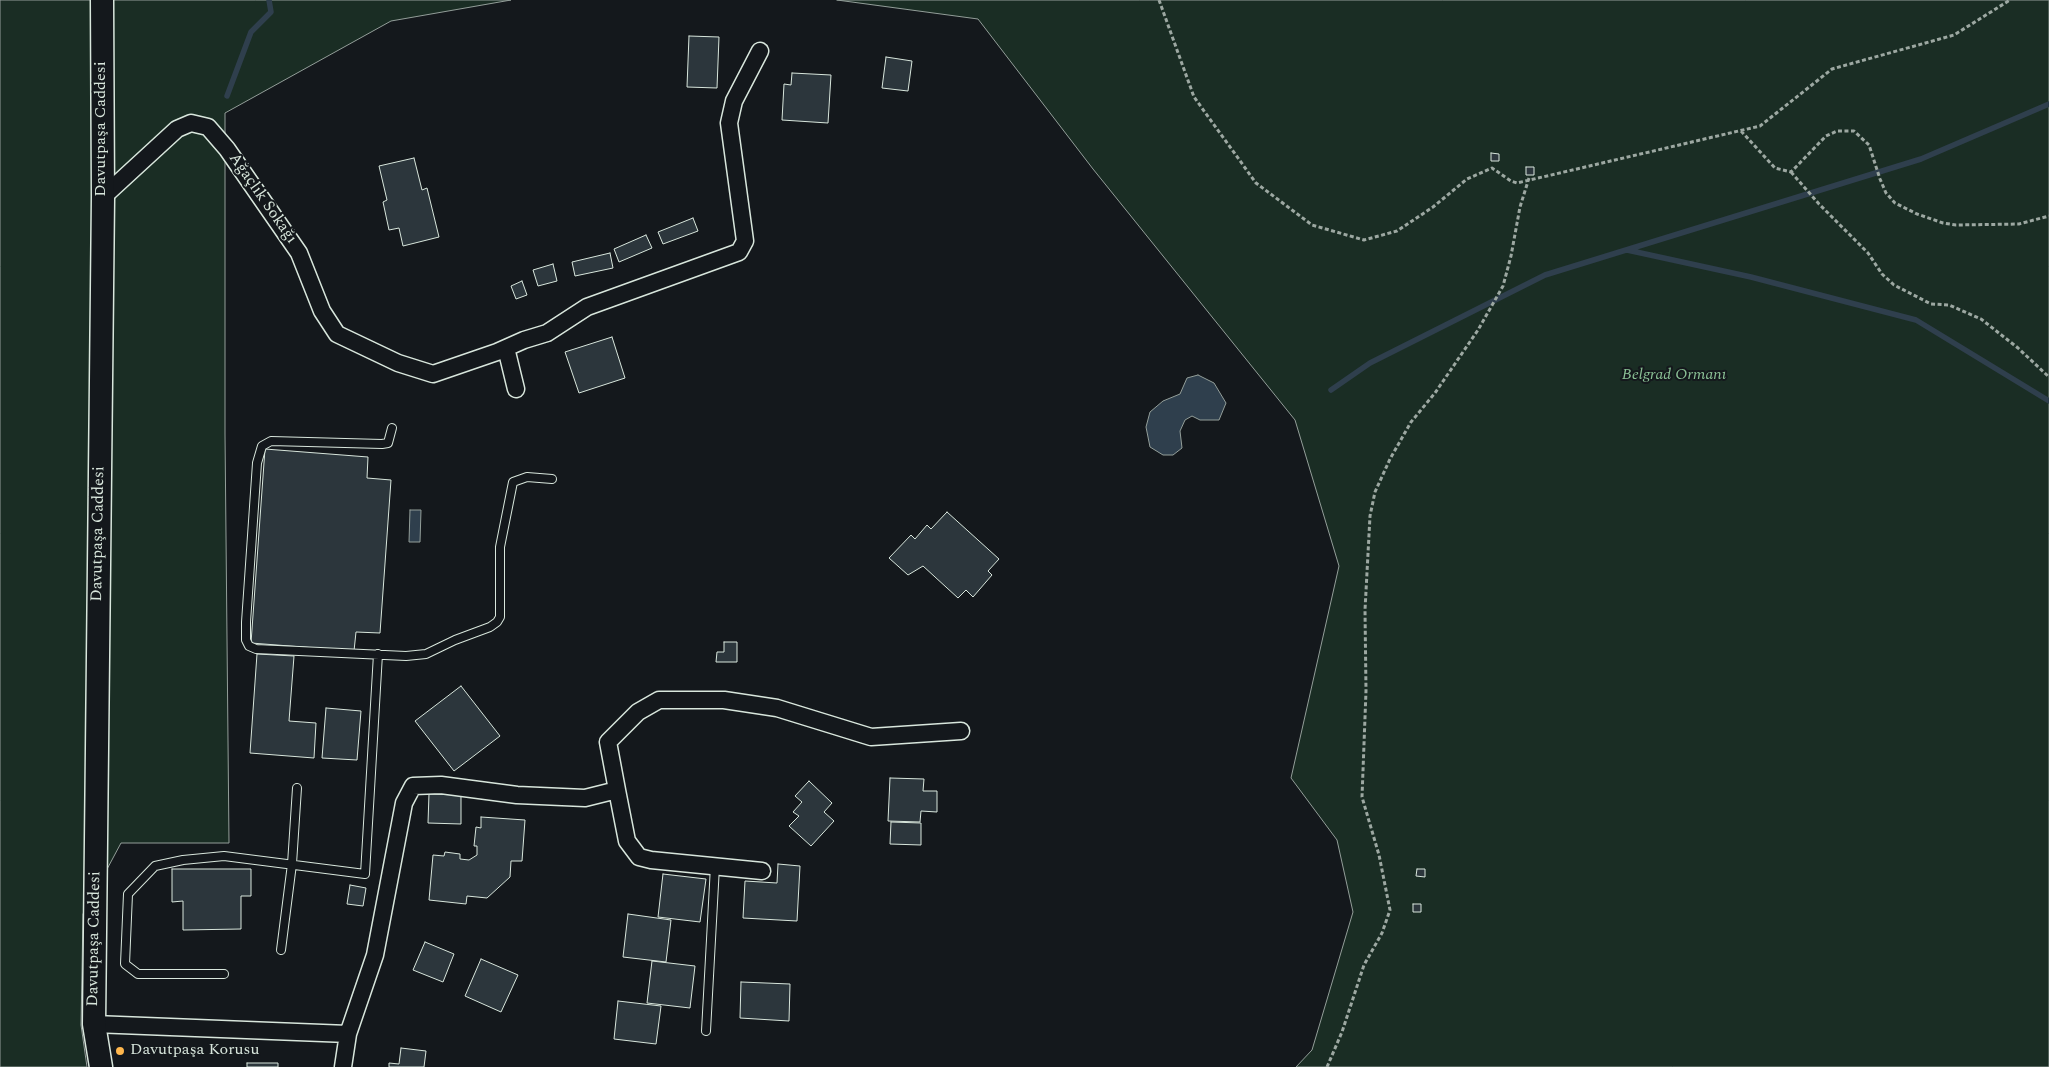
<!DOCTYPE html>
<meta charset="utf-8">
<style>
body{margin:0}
canvas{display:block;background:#14181c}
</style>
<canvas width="2049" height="1067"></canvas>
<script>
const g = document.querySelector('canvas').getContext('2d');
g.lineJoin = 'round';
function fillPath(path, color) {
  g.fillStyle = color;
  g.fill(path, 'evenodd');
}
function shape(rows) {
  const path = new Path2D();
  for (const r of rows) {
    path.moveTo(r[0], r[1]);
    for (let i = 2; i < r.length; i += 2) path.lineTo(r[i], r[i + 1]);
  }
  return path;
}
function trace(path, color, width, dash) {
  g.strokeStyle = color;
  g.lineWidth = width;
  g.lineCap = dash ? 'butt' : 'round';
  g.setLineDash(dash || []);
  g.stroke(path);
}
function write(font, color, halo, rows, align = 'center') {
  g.font = font + ' Spectral,serif';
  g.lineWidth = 4;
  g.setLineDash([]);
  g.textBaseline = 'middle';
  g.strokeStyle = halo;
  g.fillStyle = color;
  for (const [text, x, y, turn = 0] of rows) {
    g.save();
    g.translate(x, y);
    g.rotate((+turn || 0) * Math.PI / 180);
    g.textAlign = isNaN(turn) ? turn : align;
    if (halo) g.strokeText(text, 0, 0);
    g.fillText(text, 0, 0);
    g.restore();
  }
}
const green = shape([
 [0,0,511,0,391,21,225,113,225,434,229,843,121,843,83,914,81,1025,87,1067,0,1067,0,0],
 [837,0,2049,0,2049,1067,1296,1067,1312,1050,1353,912,1337,840,1291,778,1339,566,1295,420,1093,169,978,19,837,0]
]);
fillPath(green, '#1a2d24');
trace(green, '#939e99', 1);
const water = shape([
 [1198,375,1214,383,1226,403,1219,420,1200,420,1192,416,1185,420,1180,431,1182,448,1173,455,1163,455,1150,447,1146,427,1150,412,1163,401,1180,394,1187,378,1198,375],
 [410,510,421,510,420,542,409,542,410,510]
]);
fillPath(water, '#2f3f4d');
trace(water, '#939e99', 1);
trace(shape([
 [227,96,251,32,271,12,269,0],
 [1627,250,1751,277,1916,320,2049,401],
 [1331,390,1370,363,1545,275,1921,159,2049,104]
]), '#2f3f4d', 5.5);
const building = shape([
 [689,36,719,37,717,88,687,87,689,36],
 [886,57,912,61,908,91,882,88,886,57],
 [792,73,831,75,828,123,782,120,784,84,791,85,792,73],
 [1491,153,1499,154,1499,161,1491,161,1491,153],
 [414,158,422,190,427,188,439,237,403,246,399,228,389,230,383,202,387,200,379,166,414,158],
 [1526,167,1534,167,1534,175,1526,175,1526,167],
 [693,218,698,231,663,244,658,232,693,218],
 [646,235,652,248,619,262,614,249,646,235],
 [610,253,613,268,575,276,572,262,610,253],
 [553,264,557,281,538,286,533,270,553,264],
 [522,281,527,295,516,299,511,286,522,281],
 [612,337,625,378,579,393,565,352,612,337],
 [265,449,368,457,367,478,391,480,380,633,356,632,354,651,251,643,265,449],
 [947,512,999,559,988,571,992,575,973,597,966,590,958,598,923,566,908,575,889,558,911,535,915,539,927,525,931,529,947,512],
 [724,642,737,642,737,662,716,662,717,652,724,652,724,642],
 [257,654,294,656,289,721,316,723,314,758,250,753,257,654],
 [461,686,500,736,454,771,415,721,461,686],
 [326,708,361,711,357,760,322,758,326,708],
 [890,778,924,779,923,791,937,791,937,812,921,811,920,822,888,821,890,778],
 [809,781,832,803,824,812,834,821,811,846,789,826,799,816,793,812,802,802,795,796,809,781],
 [429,794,461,795,461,824,428,823,429,794],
 [481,817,525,820,522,861,511,861,510,877,487,898,467,896,466,904,429,900,433,855,444,856,445,852,460,854,460,859,469,860,477,855,477,846,474,846,476,827,481,828,481,817],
 [891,822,921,823,921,845,890,844,891,822],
 [778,864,800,866,797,921,743,918,745,881,777,883,778,864],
 [172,869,251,869,251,896,241,896,241,929,183,930,183,901,172,902,172,869],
 [1417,869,1425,869,1425,877,1416,876,1417,869],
 [663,874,706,879,700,922,658,917,663,874],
 [350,885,366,888,363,906,347,904,350,885],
 [1413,904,1421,904,1421,912,1413,912,1413,904],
 [628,914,671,920,666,962,623,957,628,914],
 [425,942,454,954,443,982,413,970,425,942],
 [481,959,518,975,501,1012,465,996,481,959],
 [652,961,695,966,690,1008,647,1003,652,961],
 [741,982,790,984,789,1021,740,1018,741,982],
 [618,1001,661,1006,656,1044,614,1039,618,1001],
 [401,1048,426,1051,424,1067,389,1067,389,1063,399,1064,401,1048],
 [247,1063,278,1063,278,1067,247,1067,247,1063]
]);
fillPath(building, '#2c363c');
trace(building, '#d8e6dc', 1);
const lane = shape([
 [392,428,388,443,382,444,271,441,262,446,257,463,251,550,246,622,246,640,249,646,256,649,406,656,426,654,455,640,490,627,497,622,500,617,500,547,513,482,527,477,552,479],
 [281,950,292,864,297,788],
 [224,974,138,974,125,964,128,894,155,866,183,860,224,856,365,874,378,654],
 [706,1031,715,866]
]);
const street = shape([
 [103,197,177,129,191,123,208,127,227,149,299,253,322,311,337,334,398,363,433,374,497,352,524,340,547,333,587,307,739,252,745,241,729,123,734,101,760,51],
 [506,348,516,389],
 [617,790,627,841,639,857,651,860,762,871],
 [94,1024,348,1034],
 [343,1067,348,1034,375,955,404,803,413,786,441,785,517,795,585,798,617,790,608,742,638,712,659,700,724,700,777,708,871,737,961,731]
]);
const secondary = shape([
 [101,1067,94,1024,103,197,102,0]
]);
trace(lane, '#d8e6dc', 10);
trace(street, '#d8e6dc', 19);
trace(secondary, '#d8e6dc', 25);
trace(shape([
 [1159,0,1194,97,1256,183,1312,225,1364,240,1397,231,1433,207,1467,179,1492,168,1511,181,1517,183,1760,126,1832,69,1954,35,2010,0],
 [1741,131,1775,168,1791,172,1826,136,1837,131,1854,131,1869,145,1880,179,1886,193,1895,203,1917,214,1943,223,1956,225,2019,224,2049,216],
 [1791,172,1819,204,1868,253,1882,274,1894,285,1931,304,1949,305,1981,319,2018,348,2049,377],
 [1327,1067,1342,1032,1364,965,1382,933,1390,910,1379,855,1362,797,1366,691,1365,610,1370,516,1375,492,1390,459,1411,422,1435,393,1478,330,1503,286,1511,256,1520,207,1529,178]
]), '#9da8a2', 3, [4, 2.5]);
trace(lane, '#14181c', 8);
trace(street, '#14181c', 16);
trace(secondary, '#14181c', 22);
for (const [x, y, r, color] of [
 [120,1051,5,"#ffb74d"]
]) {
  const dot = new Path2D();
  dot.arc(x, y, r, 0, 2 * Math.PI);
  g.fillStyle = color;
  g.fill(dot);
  trace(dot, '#14181c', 2);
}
write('16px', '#d8e6dc', '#14181c', [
 ["Davutpaşa Caddesi",102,129,-90],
 ["Ağaçlık Sokağı",262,199,55],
 ["Davutpaşa Caddesi",99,534,-89],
 ["Davutpaşa Caddesi",95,939,-89]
]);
write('italic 16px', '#8ac095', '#14181c', [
 ["Belgrad Ormanı",1674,376]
]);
write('16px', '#d8e6dc', '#14181c', [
 ["Davutpaşa Korusu",130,1051]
], 'left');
</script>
